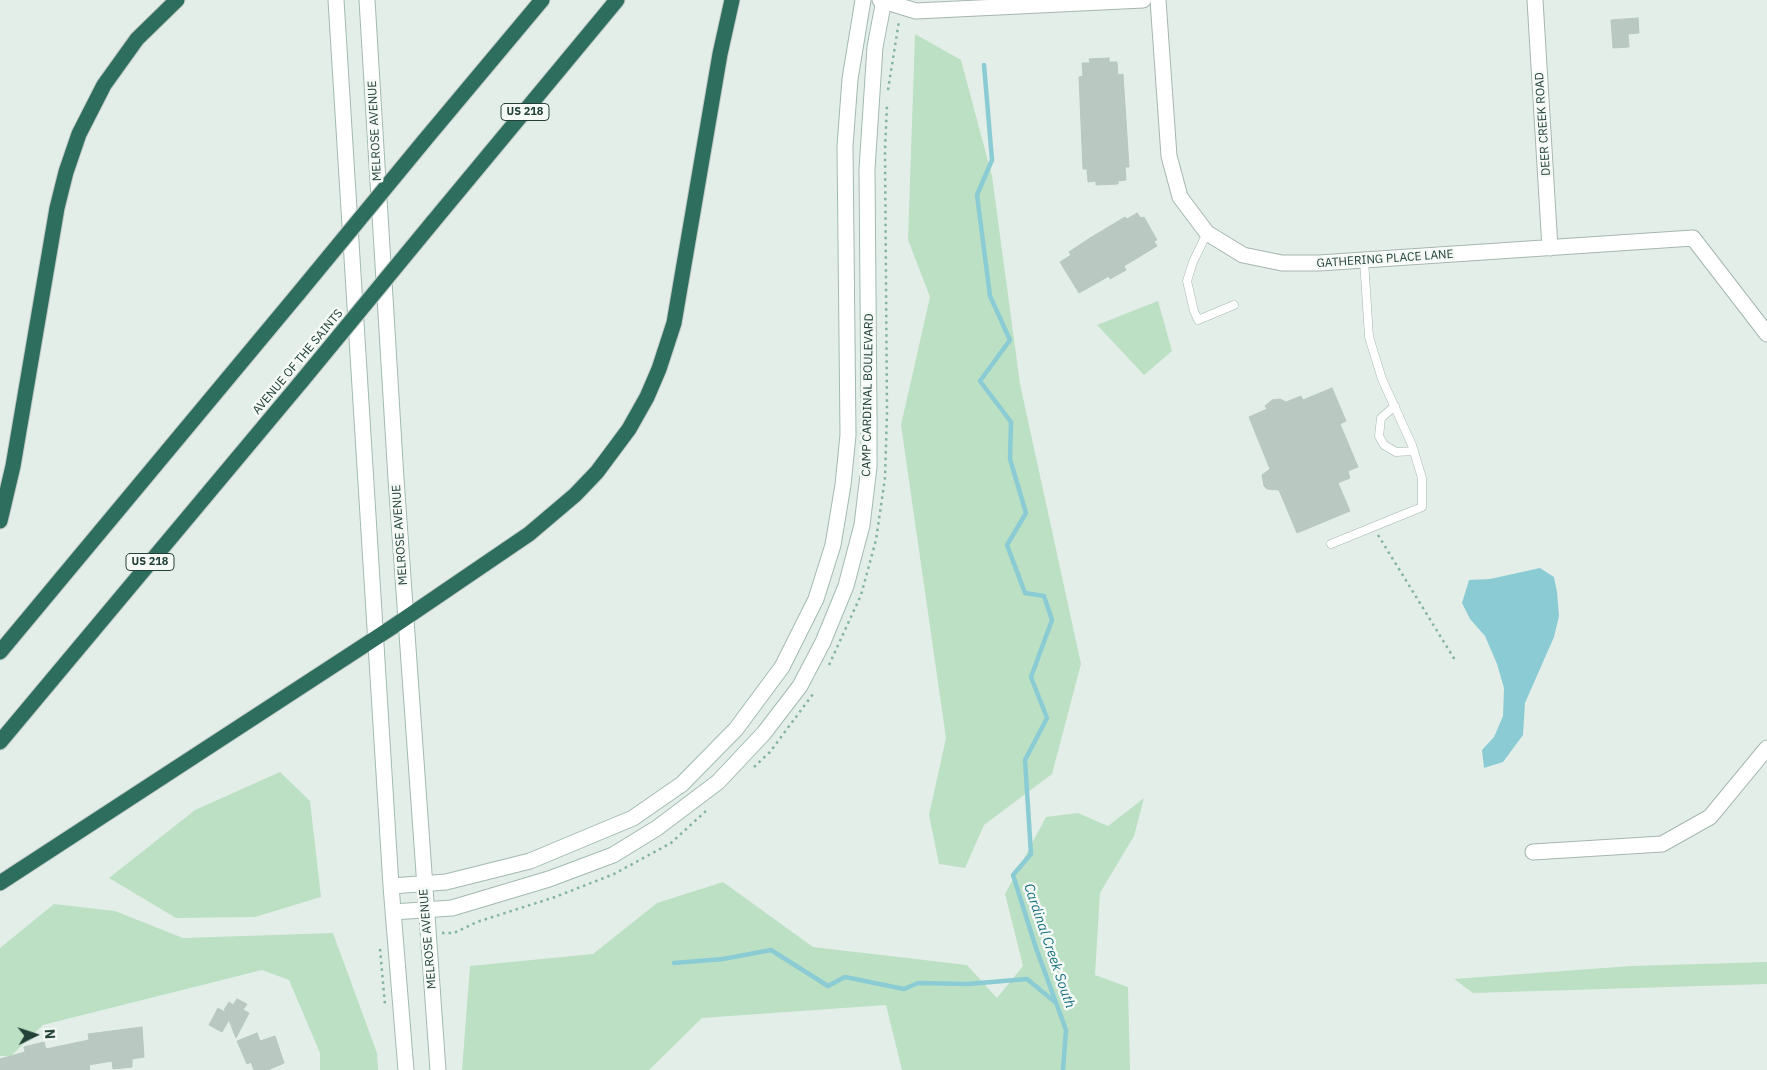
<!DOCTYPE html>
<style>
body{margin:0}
#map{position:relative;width:1767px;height:1070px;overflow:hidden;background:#e4eee9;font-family:"IBM Plex Sans",sans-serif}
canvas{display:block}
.north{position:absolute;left:10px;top:1010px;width:50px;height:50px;-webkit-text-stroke:4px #f5faf7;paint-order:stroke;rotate:86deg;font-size:14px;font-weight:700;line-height:20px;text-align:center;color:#224037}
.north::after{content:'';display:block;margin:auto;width:18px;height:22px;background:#224037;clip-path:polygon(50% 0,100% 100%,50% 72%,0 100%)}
</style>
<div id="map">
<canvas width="1767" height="1070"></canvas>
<div class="north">N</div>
</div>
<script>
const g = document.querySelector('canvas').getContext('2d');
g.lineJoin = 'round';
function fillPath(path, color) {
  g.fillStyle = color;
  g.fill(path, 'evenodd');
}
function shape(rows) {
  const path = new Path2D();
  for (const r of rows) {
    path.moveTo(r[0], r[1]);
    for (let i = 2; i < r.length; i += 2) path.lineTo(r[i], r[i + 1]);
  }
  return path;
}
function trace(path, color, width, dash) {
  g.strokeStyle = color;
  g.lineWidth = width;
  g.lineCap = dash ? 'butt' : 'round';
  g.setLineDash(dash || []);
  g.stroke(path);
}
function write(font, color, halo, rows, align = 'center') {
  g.font = font + ' "IBM Plex Sans",sans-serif';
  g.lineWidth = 5;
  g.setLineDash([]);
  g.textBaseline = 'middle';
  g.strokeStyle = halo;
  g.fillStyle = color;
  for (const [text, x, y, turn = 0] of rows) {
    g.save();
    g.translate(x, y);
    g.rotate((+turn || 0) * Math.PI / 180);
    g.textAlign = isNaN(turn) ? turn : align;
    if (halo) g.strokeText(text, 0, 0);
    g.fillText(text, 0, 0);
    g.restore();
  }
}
fillPath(shape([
 [915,34,961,60,992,176,1020,384,1081,664,1052,774,984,825,965,868,939,864,929,815,946,738,901,425,930,297,908,240],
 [1158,301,1172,351,1144,375,1097,325],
 [280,772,310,801,321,897,255,917,176,918,109,878,195,810],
 [1144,798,1134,836,1100,893,1095,975,1128,987,1130,1070,902,1070,886,1005,702,1018,649,1070,462,1070,470,966,593,954,657,903,723,882,813,947,967,965,997,998,1023,966,1005,894,1046,817,1078,813,1108,826],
 [54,904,115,911,183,938,333,933,377,1053,378,1070,320,1070,320,1053,289,980,262,970,43,1025,11,1056,0,1056,0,948],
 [1767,962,1767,984,1473,993,1454,979,1631,966]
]), '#bce0c4');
fillPath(shape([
 [1540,568,1554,577,1557,592,1559,616,1554,637,1525,703,1523,735,1503,762,1484,768,1482,750,1494,737,1503,716,1504,688,1497,664,1485,636,1470,619,1462,603,1469,580,1490,579]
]), '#8bccd4');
trace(shape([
 [984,65,992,160,977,195,990,296,1010,340,980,381,1011,422,1010,459,1026,513,1007,545,1025,593,1044,596,1052,620,1031,677,1047,718,1025,760,1031,854,1013,875,1036,948,1066,1030,1063,1070],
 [674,963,723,959,771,950,828,986,845,977,904,989,918,983,968,984,1027,979,1055,1002]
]), '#8bccd4', 4.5);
const building = shape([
 [1638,18,1639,33,1628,34,1629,47,1613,48,1611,20,1638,18],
 [1109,58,1109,62,1117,62,1118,75,1123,74,1129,167,1125,167,1126,180,1118,181,1118,184,1096,185,1096,181,1088,182,1087,169,1083,169,1079,77,1083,76,1082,63,1090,63,1089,59,1109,58],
 [1137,213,1141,218,1144,217,1157,240,1154,241,1157,246,1124,266,1126,270,1110,279,1109,276,1079,293,1060,262,1071,255,1069,252,1090,238,1125,217,1127,219,1137,213],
 [1332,388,1346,421,1340,424,1358,467,1348,471,1350,478,1338,483,1350,511,1297,533,1279,490,1267,489,1264,486,1262,475,1270,469,1249,417,1267,409,1265,406,1272,400,1280,399,1286,402,1301,396,1303,400,1332,388],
 [237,999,247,1004,243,1010,249,1013,236,1038,229,1020,222,1032,209,1025,218,1008,226,1013,224,1010,229,1002,233,1005,237,999],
 [142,1027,144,1057,132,1059,132,1067,113,1069,112,1061,89,1065,90,1070,0,1070,0,1059,25,1052,24,1047,44,1042,46,1049,89,1040,88,1034,142,1027],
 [257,1033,260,1041,275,1036,284,1063,268,1070,254,1070,251,1062,247,1064,237,1041,257,1033]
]);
fillPath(building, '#b9c9c2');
trace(building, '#b6c8c0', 1);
const lane = shape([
 [1207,233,1193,262,1187,281,1194,311,1198,320,1234,305],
 [1395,406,1381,418,1379,436,1384,445,1396,452,1414,451],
 [1331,544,1422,507,1422,478,1412,445,1382,379,1369,337,1364,260]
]);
const street = shape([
 [880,0,916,11,1143,0],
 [1158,0,1169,156,1180,197,1207,233,1243,255,1282,263,1319,263,1693,238,1767,334],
 [1535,0,1550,248],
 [1533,852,1662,844,1710,817,1767,748]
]);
const secondary = shape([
 [336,0,391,886,406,1070],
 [367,0,396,479,438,1070],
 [391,886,446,882,530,861,633,818,682,784,736,729,782,667,816,599,833,545,843,485,848,435,845,146,850,79,863,0],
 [393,912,452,908,549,879,613,855,657,828,718,782,764,733,800,686,823,642,846,586,862,525,869,467,869,418,867,169,875,47,884,0]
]);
const highway = shape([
 [424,141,542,0],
 [432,223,617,0],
 [0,521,13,466,57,208,66,172,79,134,104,85,137,39,177,0],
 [0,652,298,294],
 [0,742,301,382],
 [0,883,391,628,529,534,575,495,597,472,629,429,647,397,659,369,674,323,720,54,732,0]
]);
trace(lane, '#a6b6b0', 9);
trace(street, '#a6b6b0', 17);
trace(secondary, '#a2bab1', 17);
trace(highway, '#c1cac7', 17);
trace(shape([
 [888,90,899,21],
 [1378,535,1455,660],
 [829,665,861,595,876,540,885,478,887,413,885,150,887,105],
 [754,767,770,752,813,694],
 [442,933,454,933,477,922,555,897,614,874,671,843,707,810],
 [380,949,385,1005]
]), '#83b3a2', 2.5, [2.5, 4]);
trace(lane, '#fff', 8);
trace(street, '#fff', 15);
trace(secondary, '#fff', 15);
trace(highway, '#2d6e5e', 15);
const highwayBridge = shape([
 [298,294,424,141],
 [301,382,432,223]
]);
trace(highwayBridge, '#c1cac7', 17, []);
trace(highwayBridge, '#2d6e5e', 15);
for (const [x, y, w] of [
 [525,112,48],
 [150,562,48]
]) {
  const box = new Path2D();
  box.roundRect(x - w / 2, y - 8.5, w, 17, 4);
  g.fillStyle = '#f5faf7';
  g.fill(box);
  trace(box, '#224037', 1);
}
write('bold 11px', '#224037', null, [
 ["US 218",525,112],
 ["US 218",150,562]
]);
write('12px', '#224037', '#f5faf7', [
 ["DEER CREEK ROAD",1543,124,-94],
 ["MELROSE AVENUE",375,131,-93],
 ["GATHERING PLACE LANE",1385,259,-4],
 ["AVENUE OF THE SAINTS",298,362,-50],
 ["CAMP CARDINAL BOULEVARD",868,395,-89],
 ["MELROSE AVENUE",400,535,-94],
 ["MELROSE AVENUE",428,939,-95]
]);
write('italic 14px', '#1a727f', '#f5faf7', [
 ["Cardinal Creek South",1049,946,71]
]);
</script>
